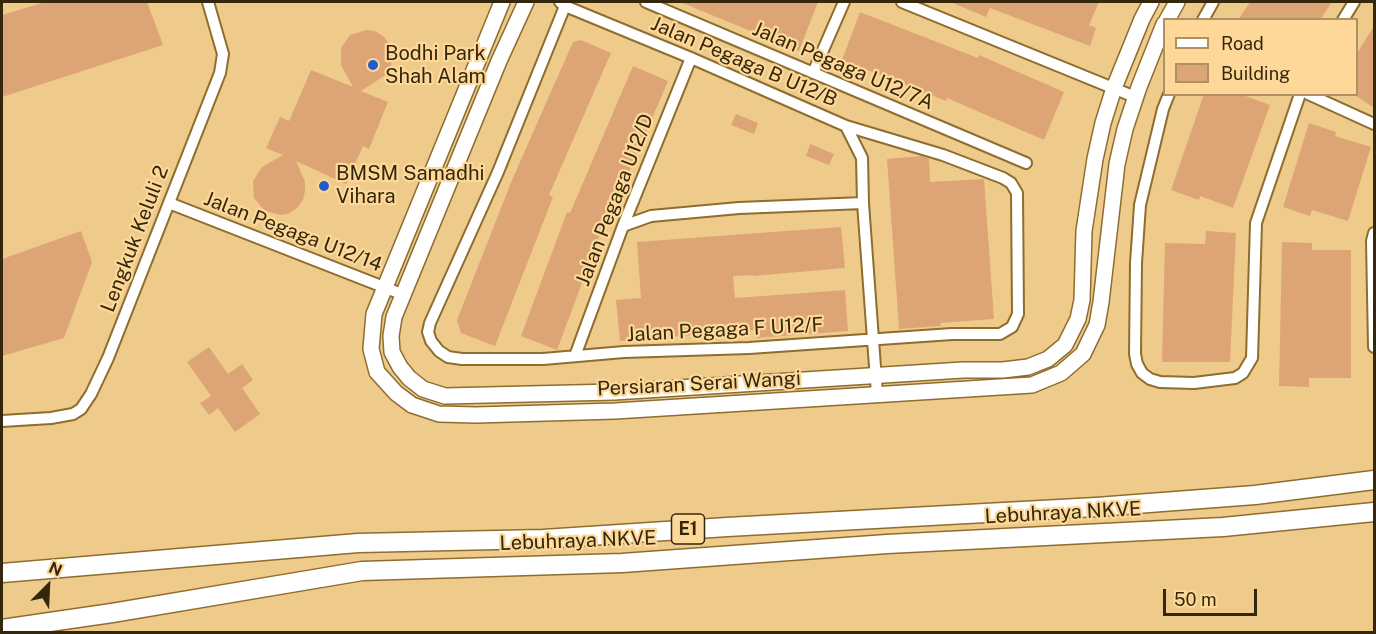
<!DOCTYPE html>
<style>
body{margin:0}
#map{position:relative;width:1376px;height:634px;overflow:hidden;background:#efcb8b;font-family:"Public Sans",sans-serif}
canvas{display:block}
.frame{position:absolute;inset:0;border:3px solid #34270c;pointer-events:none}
.legend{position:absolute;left:1163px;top:18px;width:195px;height:78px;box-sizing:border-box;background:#fdd898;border:2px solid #ad9160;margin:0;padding:8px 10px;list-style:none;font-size:18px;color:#34270c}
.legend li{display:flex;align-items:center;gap:12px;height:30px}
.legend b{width:30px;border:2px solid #ad9160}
.north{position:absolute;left:18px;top:556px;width:60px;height:60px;-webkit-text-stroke:4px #fdd898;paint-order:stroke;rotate:24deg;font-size:16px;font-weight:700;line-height:24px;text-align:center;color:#34270c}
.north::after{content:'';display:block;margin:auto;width:21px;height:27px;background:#34270c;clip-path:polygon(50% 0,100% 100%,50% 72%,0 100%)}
.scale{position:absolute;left:1163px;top:589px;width:94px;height:27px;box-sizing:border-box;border:3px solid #34270c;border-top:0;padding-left:8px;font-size:18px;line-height:21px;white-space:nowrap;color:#34270c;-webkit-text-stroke:4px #fdd898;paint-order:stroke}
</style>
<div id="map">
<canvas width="1376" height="634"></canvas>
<div class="frame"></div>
<ul class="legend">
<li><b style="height:8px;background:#fff"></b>Road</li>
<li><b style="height:16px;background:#dda576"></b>Building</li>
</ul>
<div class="north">N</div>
<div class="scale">50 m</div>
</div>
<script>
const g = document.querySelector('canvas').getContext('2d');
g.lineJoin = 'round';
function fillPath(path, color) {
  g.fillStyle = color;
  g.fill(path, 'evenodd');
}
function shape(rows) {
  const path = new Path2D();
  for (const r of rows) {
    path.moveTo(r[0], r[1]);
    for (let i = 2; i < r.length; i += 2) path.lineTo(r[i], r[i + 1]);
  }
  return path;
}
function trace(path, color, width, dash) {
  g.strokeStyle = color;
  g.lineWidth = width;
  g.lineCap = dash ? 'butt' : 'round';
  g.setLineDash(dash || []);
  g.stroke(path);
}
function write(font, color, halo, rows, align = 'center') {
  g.font = font + ' "Public Sans",sans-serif';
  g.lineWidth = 4.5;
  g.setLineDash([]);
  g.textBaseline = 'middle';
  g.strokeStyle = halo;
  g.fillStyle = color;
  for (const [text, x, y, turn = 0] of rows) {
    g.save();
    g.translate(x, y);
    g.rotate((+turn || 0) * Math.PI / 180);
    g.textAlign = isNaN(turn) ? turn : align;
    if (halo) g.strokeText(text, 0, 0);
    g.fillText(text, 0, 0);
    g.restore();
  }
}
fillPath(shape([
 [45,2,147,2,163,45,2,97,2,15],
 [680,2,818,2,799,51],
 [950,2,1099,2,1089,25,1096,28,1090,46,990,8,986,17],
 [1250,2,1332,2,1320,20,1238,20],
 [860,12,978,58,979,55,1064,92,1044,140,947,98,946,101,842,60],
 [1374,26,1374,108,1356,96,1356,55],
 [366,30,375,31,383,36,389,43,392,51,392,61,390,69,384,76,361,91,388,102,369,149,363,146,346,184,296,161,305,182,305,191,303,200,297,208,290,213,281,215,265,211,254,198,253,181,262,167,283,155,266,148,280,117,289,121,311,70,353,87,341,65,341,48,350,35],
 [581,40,611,53,549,195,553,197,495,346,461,333,457,320,512,180,573,42],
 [633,66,668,81,611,214,608,213,557,350,521,336,567,212,570,213],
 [1204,94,1240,94,1270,105,1233,208,1200,196,1199,200,1171,190],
 [736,114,758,123,754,134,731,125],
 [1309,123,1336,132,1335,136,1371,147,1348,221,1312,210,1310,216,1283,207],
 [810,144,834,154,829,165,806,156],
 [922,156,929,159,930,182,984,179,994,319,940,323,941,326,899,329,887,159],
 [841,227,845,268,753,276,753,275,733,276,735,298,845,290,848,331,756,338,755,330,620,341,616,300,641,298,637,242],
 [81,231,92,262,64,338,2,356,2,259],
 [1206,231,1236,233,1230,362,1162,362,1165,243,1205,244],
 [1282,242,1312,243,1312,250,1351,250,1351,378,1309,378,1309,387,1279,386],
 [209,347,228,374,242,364,253,380,242,388,260,414,235,432,218,408,209,415,200,403,211,396,187,362]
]), '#dda576');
const street = shape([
 [560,2,565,6,691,58,846,126,943,155,1003,178,1011,183,1017,193,1018,314,1012,327,1000,334,952,334,749,348,624,352,543,359,462,359,448,357,439,351,431,341,428,332,430,323,498,172,565,6],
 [646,2,1026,163],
 [902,2,1135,97],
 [1203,20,1213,2],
 [1343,20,1354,2],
 [813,73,844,2],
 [1169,94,1163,109,1140,205,1136,263,1135,354,1137,364,1142,373,1150,379,1160,382,1194,383,1235,378,1243,373,1252,358,1256,223,1300,94],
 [1308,94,1374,124],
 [846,126,862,158,863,203,877,394],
 [169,203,404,295],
 [623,226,651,216,739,208,863,203],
 [1374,233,1372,241,1374,347],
 [575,356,623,226,691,58],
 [2,421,51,418,73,414,81,409,91,394,108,358,220,73,223,54,208,2]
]);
const secondary = shape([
 [502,2,374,314,371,349,377,372,396,393,412,405,439,414,476,415,615,411,1032,385,1061,373,1083,354,1097,325,1101,302,1117,164,1125,129,1139,87,1164,24],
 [526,2,499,61,394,317,391,336,392,352,400,367,409,378,423,389,445,396,614,392,963,370,1003,370,1028,367,1048,359,1065,345,1078,319,1082,300,1084,231,1095,159,1103,123,1114,88,1142,19,1151,2],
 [1167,20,1177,2]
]);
const highway = shape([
 [2,573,358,543,543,539,727,527,1096,507,1255,495,1374,480],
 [2,629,112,613,362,571,622,563,887,544,1223,527,1374,512]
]);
trace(street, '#8e6d2e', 14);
trace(secondary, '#8e6d2e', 18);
trace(highway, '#8e6d2e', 21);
trace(street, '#fff', 10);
trace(secondary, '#fff', 15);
trace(highway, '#fff', 18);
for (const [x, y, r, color] of [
 [373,65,6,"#225cc9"],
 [324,186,6,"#225cc9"]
]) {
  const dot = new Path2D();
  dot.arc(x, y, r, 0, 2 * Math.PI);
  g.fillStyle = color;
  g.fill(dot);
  trace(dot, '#fdd898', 2);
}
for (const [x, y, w] of [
 [688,529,33]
]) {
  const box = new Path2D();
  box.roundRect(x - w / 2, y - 15, w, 30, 4.5);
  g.fillStyle = '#fdd898';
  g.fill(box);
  trace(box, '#34270c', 1.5);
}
write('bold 18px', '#34270c', null, [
 ["E1",688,529]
]);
write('20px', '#34270c', '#fdd898', [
 ["Bodhi Park",385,54],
 ["Shah Alam",385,77],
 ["BMSM Samadhi",336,174],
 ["Vihara",336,197]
], 'left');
write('20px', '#34270c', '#fdd898', [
 ["Jalan Pegaga B U12/B",744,62,23],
 ["Jalan Pegaga U12/7A",843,66,23],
 ["Jalan Pegaga U12/D",615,200,-69],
 ["Jalan Pegaga U12/14",293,232,21],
 ["Lengkuk Keluli 2",135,239,-69],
 ["Jalan Pegaga F U12/F",725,330,-3],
 ["Persiaran Serai Wangi",699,384,-3],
 ["Lebuhraya NKVE",1063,513,-3],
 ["Lebuhraya NKVE",578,541,-2]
]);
</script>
